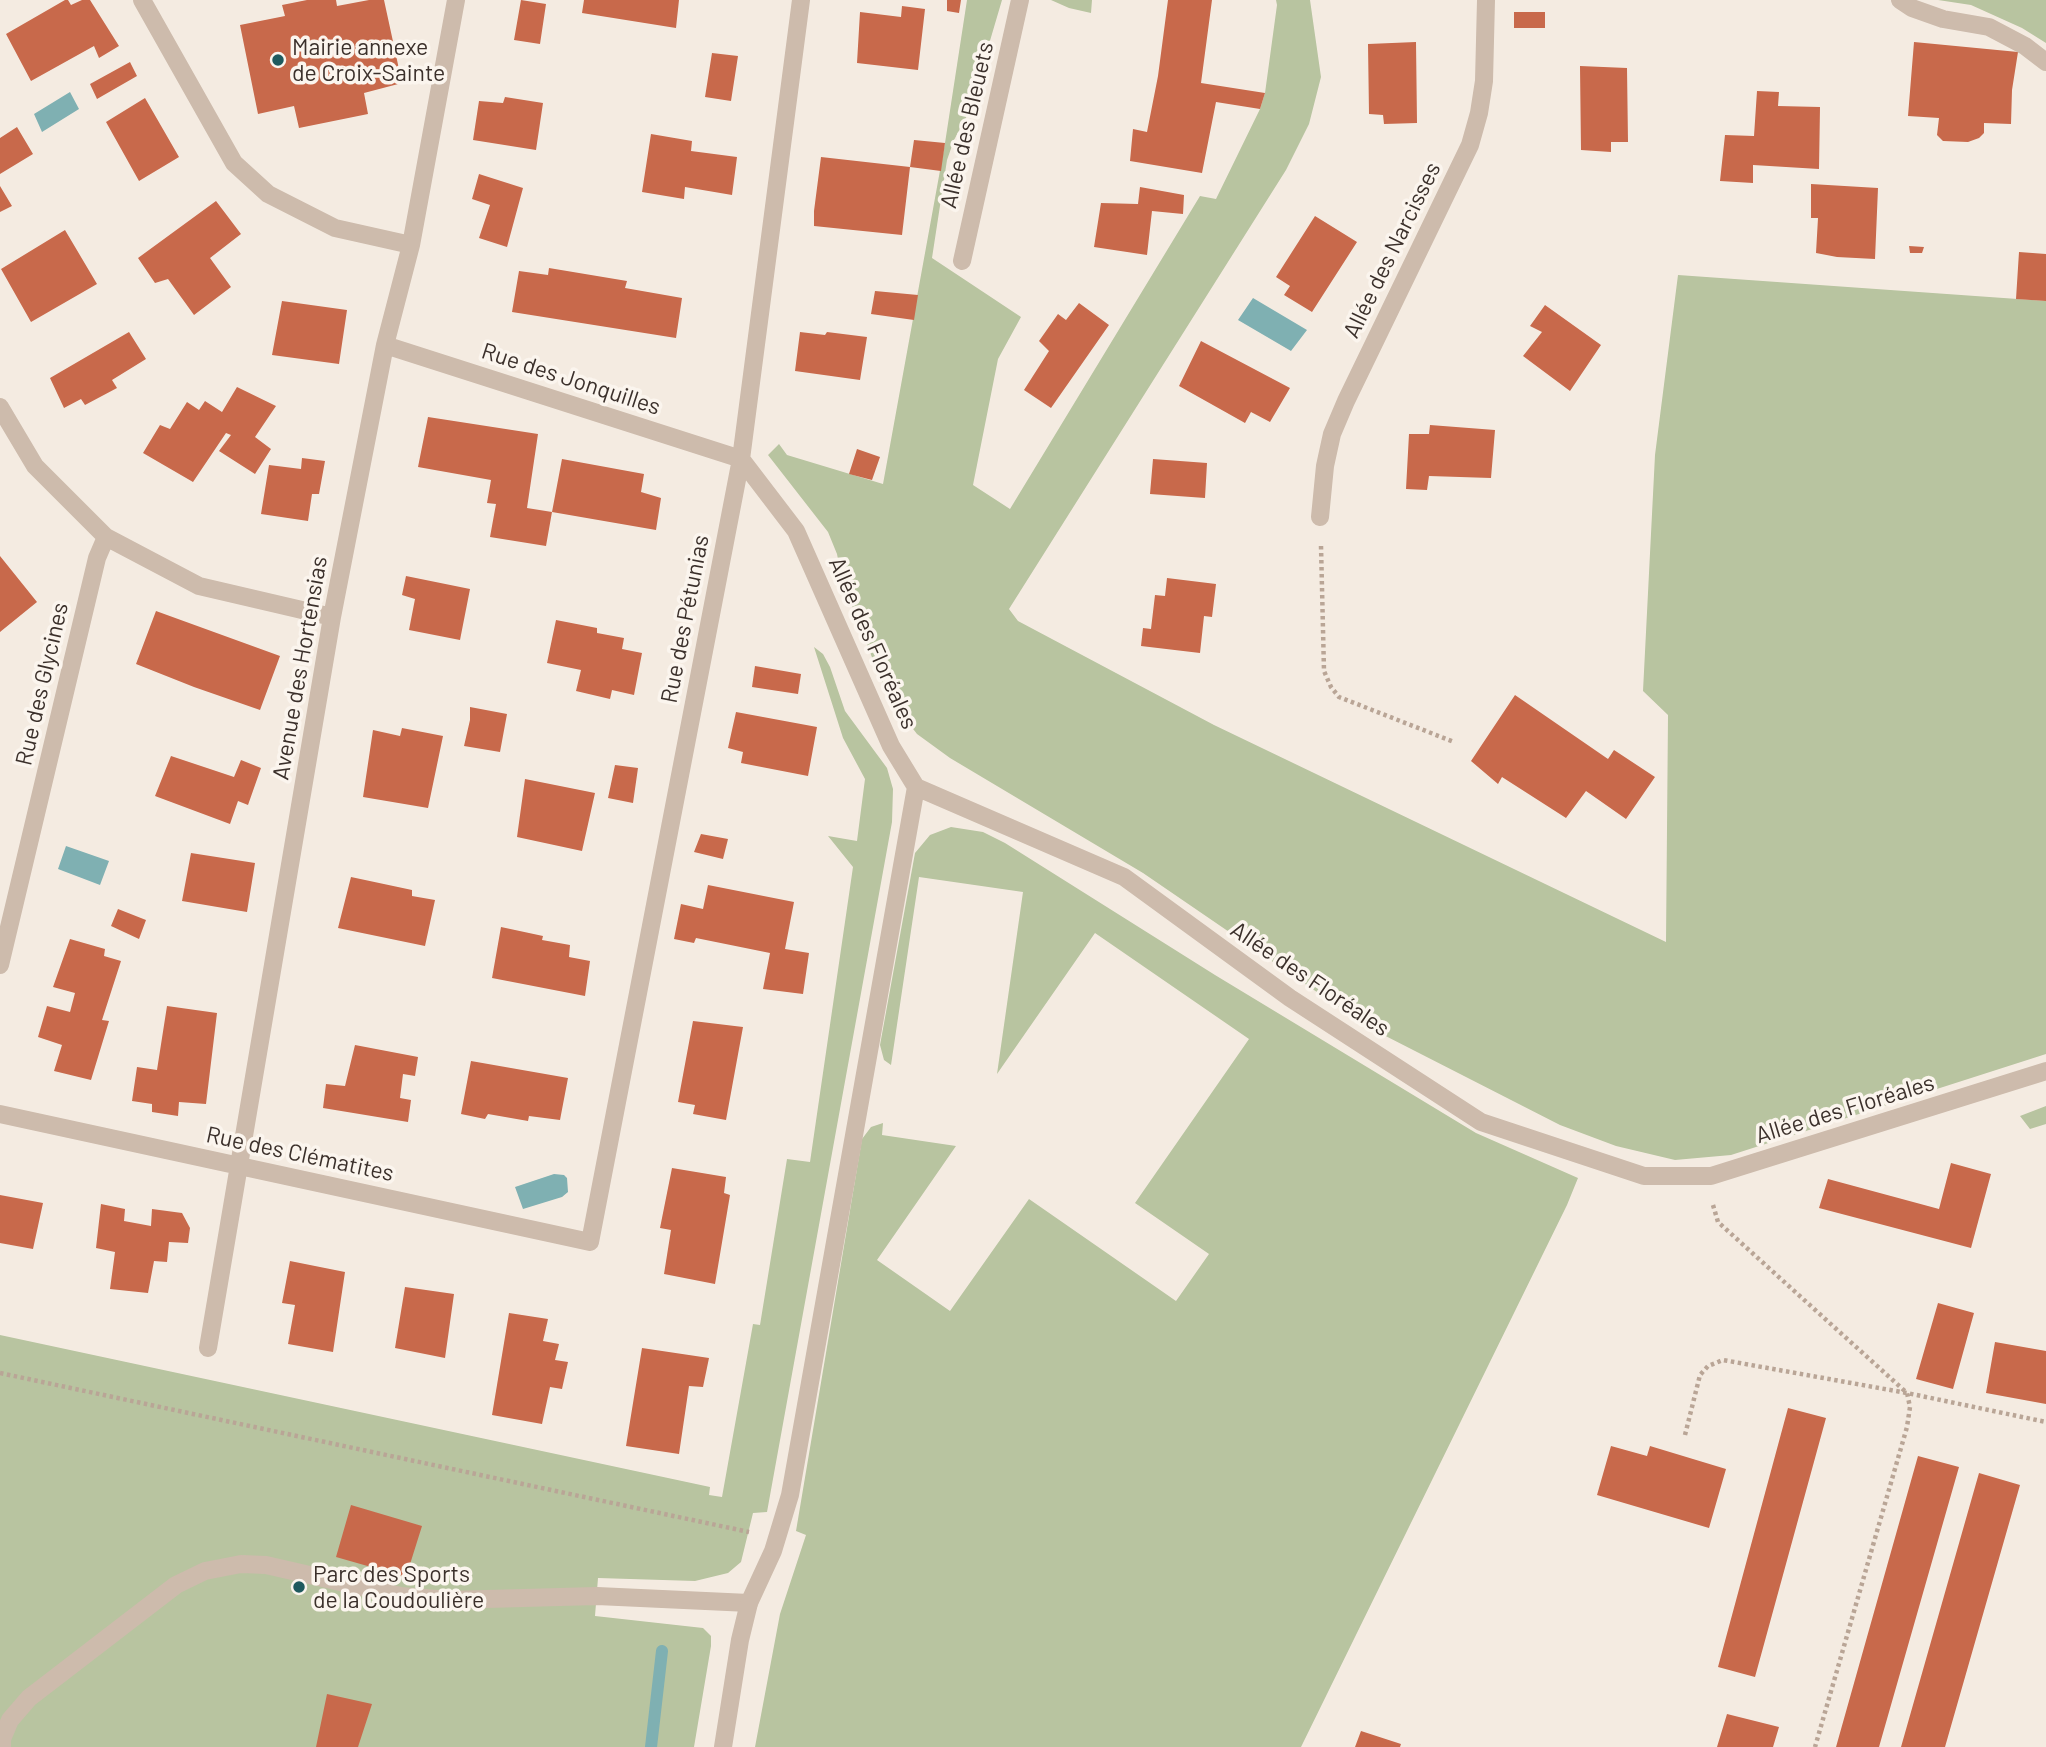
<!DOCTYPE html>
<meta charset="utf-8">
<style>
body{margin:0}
canvas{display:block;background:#f4ebe1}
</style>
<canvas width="2046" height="1747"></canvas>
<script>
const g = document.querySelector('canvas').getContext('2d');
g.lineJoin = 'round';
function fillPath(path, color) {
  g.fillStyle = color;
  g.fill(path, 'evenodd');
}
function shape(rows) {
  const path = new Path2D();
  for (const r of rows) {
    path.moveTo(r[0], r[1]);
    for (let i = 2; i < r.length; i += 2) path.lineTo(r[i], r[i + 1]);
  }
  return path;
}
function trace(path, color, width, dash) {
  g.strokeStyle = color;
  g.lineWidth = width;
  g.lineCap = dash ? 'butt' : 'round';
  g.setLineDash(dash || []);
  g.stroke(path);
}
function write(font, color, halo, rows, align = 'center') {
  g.font = font + ' Barlow,sans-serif';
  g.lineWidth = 7;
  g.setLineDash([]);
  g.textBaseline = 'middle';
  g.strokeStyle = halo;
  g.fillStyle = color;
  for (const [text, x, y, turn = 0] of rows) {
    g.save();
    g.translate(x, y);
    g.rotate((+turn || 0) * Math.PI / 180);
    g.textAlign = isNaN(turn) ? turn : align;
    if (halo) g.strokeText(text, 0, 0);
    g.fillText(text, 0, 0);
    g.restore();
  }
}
fillPath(shape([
 [967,0,1002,0,969,112,954,140,947,160,932,258,1021,317,998,359,973,485,1010,509,1200,196,1216,199,1260,109,1265,93,1277,5,1276,0,1310,0,1321,77,1309,124,1286,170,1009,609,1018,621,1214,725,1666,942,1668,715,1643,691,1655,455,1678,275,2046,301,2046,1054,1731,1155,1675,1160,1616,1146,1560,1125,1368,1027,1143,873,950,758,917,734,893,703,880,678,842,580,837,554,828,532,768,455,779,444,787,455,883,484,945,143],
 [1051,0,1092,0,1091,13,1069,8],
 [1938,0,2046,0,2046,43,2022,28,1971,5],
 [814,647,823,654,830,667,845,711,887,768,893,789,892,822,767,1512,753,1513,741,1562,728,1573,695,1581,598,1578,595,1616,703,1628,711,1636,711,1646,694,1747,0,1747,0,1335,710,1487,709,1495,722,1497,753,1324,760,1325,787,1159,810,1162,853,867,828,836,857,841,865,779,843,738],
 [951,827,983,832,1005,843,1215,975,1476,1133,1578,1178,1567,1205,1301,1747,755,1747,780,1614,806,1535,796,1531,862,1139,871,1127,883,1123,882,1135,956,1146,877,1260,950,1311,1029,1199,1176,1301,1209,1254,1135,1203,1249,1039,1095,933,997,1074,1023,892,919,877,891,1065,884,1060,880,1045,915,853,930,835],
 [2046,1106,2046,1124,2030,1129,2020,1116]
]), '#b8c4a0');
fillPath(shape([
 [70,92,79,109,42,132,34,114],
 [1253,298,1307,330,1291,351,1238,320],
 [66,846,109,861,100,885,58,869],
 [554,1174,564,1175,567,1178,568,1192,562,1197,523,1209,515,1187]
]), '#7fb0b2');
trace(shape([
 [651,1747,662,1651]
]), '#7fb0b2', 12);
fillPath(shape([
 [65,0,68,0,71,5,82,0,90,0,119,46,99,58,94,46,31,81,6,34],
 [307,0,336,0,337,6,369,0,384,0,402,83,364,93,368,114,299,128,294,106,258,114,240,25,285,16,282,5],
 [521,0,546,4,540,44,514,40],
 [584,0,679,0,676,28,582,13],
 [947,0,961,0,959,13,947,11],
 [1168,0,1212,0,1201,83,1265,93,1260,109,1216,102,1202,173,1130,161,1133,129,1147,132,1158,76],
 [902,6,925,9,918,70,857,63,860,12,901,17],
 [1514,12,1545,12,1545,28,1514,28],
 [1416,42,1417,123,1384,124,1383,115,1369,114,1368,44],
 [1914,42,2018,52,2012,90,2011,124,1984,123,1984,133,1979,138,1968,142,1943,141,1937,135,1939,118,1908,116],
 [712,53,738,56,731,101,705,97],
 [130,62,137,76,97,99,90,84],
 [1580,66,1627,68,1628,142,1611,142,1611,152,1581,150],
 [1757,91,1779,92,1778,106,1820,107,1819,169,1753,165,1753,183,1720,181,1725,135,1754,136],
 [505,97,543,103,536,150,473,140,479,101,503,103],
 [145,98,179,157,139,181,106,122],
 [17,127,33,154,0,174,0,138],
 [651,134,692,141,691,151,737,157,732,195,685,187,684,199,642,192],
 [914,140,945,143,941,171,910,167],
 [821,157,910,167,902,235,814,226,814,211],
 [479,174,523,188,507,247,479,238,490,205,472,199],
 [1811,184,1878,188,1875,259,1837,257,1816,253,1818,218,1811,218],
 [0,186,12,206,0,212],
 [1140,187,1184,195,1183,214,1152,211,1147,255,1094,247,1101,203,1138,204],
 [216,201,241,234,210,258,231,287,194,315,168,279,155,283,138,258],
 [1315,216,1357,242,1312,312,1284,295,1290,286,1276,277],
 [65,230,97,284,31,322,1,269],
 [1909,246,1924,247,1922,253,1910,253],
 [2019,252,2046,254,2046,301,2016,299],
 [549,268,627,281,625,288,682,298,676,338,512,312,519,271,548,275],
 [875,291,918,295,914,320,871,314],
 [282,301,347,310,339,364,272,355],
 [1079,303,1109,325,1051,408,1024,390,1049,351,1039,341,1058,314,1066,320],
 [1545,305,1601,345,1570,391,1523,356,1542,332,1530,326],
 [129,332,146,359,112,380,117,388,85,405,81,399,64,408,50,378],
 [800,332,825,335,827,332,867,337,860,380,795,371],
 [1201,341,1290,388,1270,422,1251,412,1245,423,1179,386],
 [237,387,276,406,255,437,271,449,255,474,219,451,231,435,226,433,193,482,143,453,160,425,170,429,187,402,199,410,205,401,222,412],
 [428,417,538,434,527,508,552,512,546,546,490,537,496,504,487,503,491,480,418,467],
 [1430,425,1495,430,1491,478,1429,476,1427,490,1406,489,1409,434,1429,434],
 [857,449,880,457,872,480,849,474],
 [302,458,325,461,319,494,312,494,308,521,261,514,269,465,301,469],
 [562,459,644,474,641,492,661,498,656,530,552,512],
 [1153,459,1207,463,1205,498,1150,494],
 [0,556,37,602,0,632],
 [406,576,470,589,460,640,409,630,415,599,402,595],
 [1167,578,1216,584,1212,617,1204,616,1200,653,1141,646,1143,628,1151,629,1155,595,1165,596],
 [156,611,280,656,260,710,194,687,136,664],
 [556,620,597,628,597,633,624,638,622,649,642,653,634,695,612,690,610,699,576,691,581,670,547,663],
 [755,666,801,674,798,694,752,687],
 [1515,695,1608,759,1614,750,1655,777,1626,819,1586,791,1566,818,1502,777,1498,784,1471,761],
 [470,707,507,714,500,752,464,746,470,720],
 [736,712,817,727,808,776,741,763,743,752,728,748],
 [402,728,443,736,428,808,363,797,373,730,400,736],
 [171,756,234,777,241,760,261,768,248,805,238,801,230,824,155,796],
 [615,765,638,768,633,803,608,798],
 [525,779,595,793,582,851,517,837],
 [701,834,728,839,723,859,694,852],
 [191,853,255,863,247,912,182,901],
 [351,877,412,890,412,896,435,900,425,946,338,928],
 [708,885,794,902,785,949,809,953,803,994,763,989,770,953,696,938,694,943,674,939,681,904,703,909],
 [118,909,146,920,139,939,111,926],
 [501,927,543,936,542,940,570,945,569,957,590,961,585,996,492,978],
 [70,939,105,949,104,956,121,961,102,1020,109,1021,91,1080,54,1071,62,1045,38,1037,47,1006,70,1012,75,993,53,987],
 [167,1006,217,1013,206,1104,179,1102,178,1116,152,1112,152,1104,132,1101,137,1067,157,1070],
 [693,1021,743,1027,726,1120,693,1114,695,1105,678,1102],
 [355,1045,418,1057,415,1076,403,1074,400,1098,411,1100,408,1122,323,1108,326,1084,345,1086],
 [471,1061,568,1078,560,1120,529,1116,528,1121,488,1114,485,1119,461,1114],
 [1951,1163,1991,1174,1971,1248,1819,1208,1828,1179,1939,1209],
 [672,1168,726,1177,724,1193,730,1195,715,1284,664,1274,671,1230,660,1228],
 [0,1195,43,1203,33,1249,0,1243],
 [101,1204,125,1209,124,1221,151,1226,152,1209,182,1213,190,1228,188,1243,169,1242,167,1262,154,1261,148,1293,110,1289,115,1252,96,1248],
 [290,1261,345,1272,333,1352,288,1344,295,1305,282,1303],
 [405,1287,454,1294,445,1358,395,1348],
 [1938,1303,1974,1313,1953,1389,1916,1379],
 [509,1313,548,1319,543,1341,559,1344,555,1360,568,1362,562,1389,550,1387,542,1424,492,1415],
 [1995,1342,2046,1351,2046,1404,1986,1393],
 [642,1348,709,1358,703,1387,689,1386,679,1454,626,1446],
 [1788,1408,1826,1418,1755,1677,1718,1667],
 [1611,1446,1647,1456,1650,1446,1726,1469,1709,1528,1597,1495],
 [1918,1456,1959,1467,1879,1747,1836,1747],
 [1979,1473,2020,1485,1945,1747,1901,1747],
 [351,1505,422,1526,406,1577,336,1557],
 [327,1694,372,1704,358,1747,316,1747],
 [1727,1714,1779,1727,1773,1747,1717,1747],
 [1361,1731,1401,1744,1400,1747,1355,1747]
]), '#c8694b');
trace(shape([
 [1321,546,1324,671,1331,687,1339,697,1454,742],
 [1713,1205,1718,1222,1907,1393,1910,1407,1907,1427,1815,1747],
 [0,1373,749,1532],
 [1685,1435,1700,1375,1708,1366,1723,1360,1907,1393,2046,1422]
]), '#b9a596', 4.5, [3.5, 3.5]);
trace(shape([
 [2,1747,2,1739,10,1720,29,1698,176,1585,205,1571,241,1564,266,1565,401,1596,449,1600,597,1596,749,1603]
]), '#cdbbac', 18);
trace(shape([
 [142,0,234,163,268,194,335,228,411,245],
 [1900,0,1912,8,1943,19,1989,27,2025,46,2046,62],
 [962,261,1020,0],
 [385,345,741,459],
 [0,407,35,466,106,537,199,586,332,617],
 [741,459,796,531,891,746,916,787,1124,877,1290,998,1481,1122,1644,1176,1711,1176,2046,1071],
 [1320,517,1325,466,1332,434,1346,401,1470,145,1479,113,1484,81,1486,0],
 [0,965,97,558,106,537],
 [0,1114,590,1242,741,459,801,0],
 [208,1348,332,617,385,345,411,245,456,0],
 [723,1747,740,1640,749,1603,773,1551,790,1495,916,787]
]), '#cdbbac', 18);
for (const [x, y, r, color] of [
 [278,60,7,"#1f5a5e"],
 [299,1587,7,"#1f5a5e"]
]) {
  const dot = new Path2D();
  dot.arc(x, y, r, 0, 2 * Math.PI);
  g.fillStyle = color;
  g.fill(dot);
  trace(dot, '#fbf5ee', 2.5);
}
write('23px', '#3b302b', '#fbf5ee', [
 ["Mairie annexe",292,47],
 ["de Croix-Sainte",292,73],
 ["Parc des Sports",313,1574],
 ["de la Coudoulière",313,1600]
], 'left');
write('23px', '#3b302b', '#fbf5ee', [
 ["Allée des Bleuets",967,125,-77],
 ["Allée des Narcisses",1392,250,-64],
 ["Rue des Jonquilles",571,379,18],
 ["Rue des Pétunias",685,619,-79],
 ["Allée des Floréales",873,643,66],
 ["Avenue des Hortensias",300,668,-80],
 ["Rue des Glycines",42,684,-77],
 ["Allée des Floréales",1310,979,34],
 ["Allée des Floréales",1845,1109,-17],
 ["Rue des Clématites",300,1154,12]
]);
</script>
